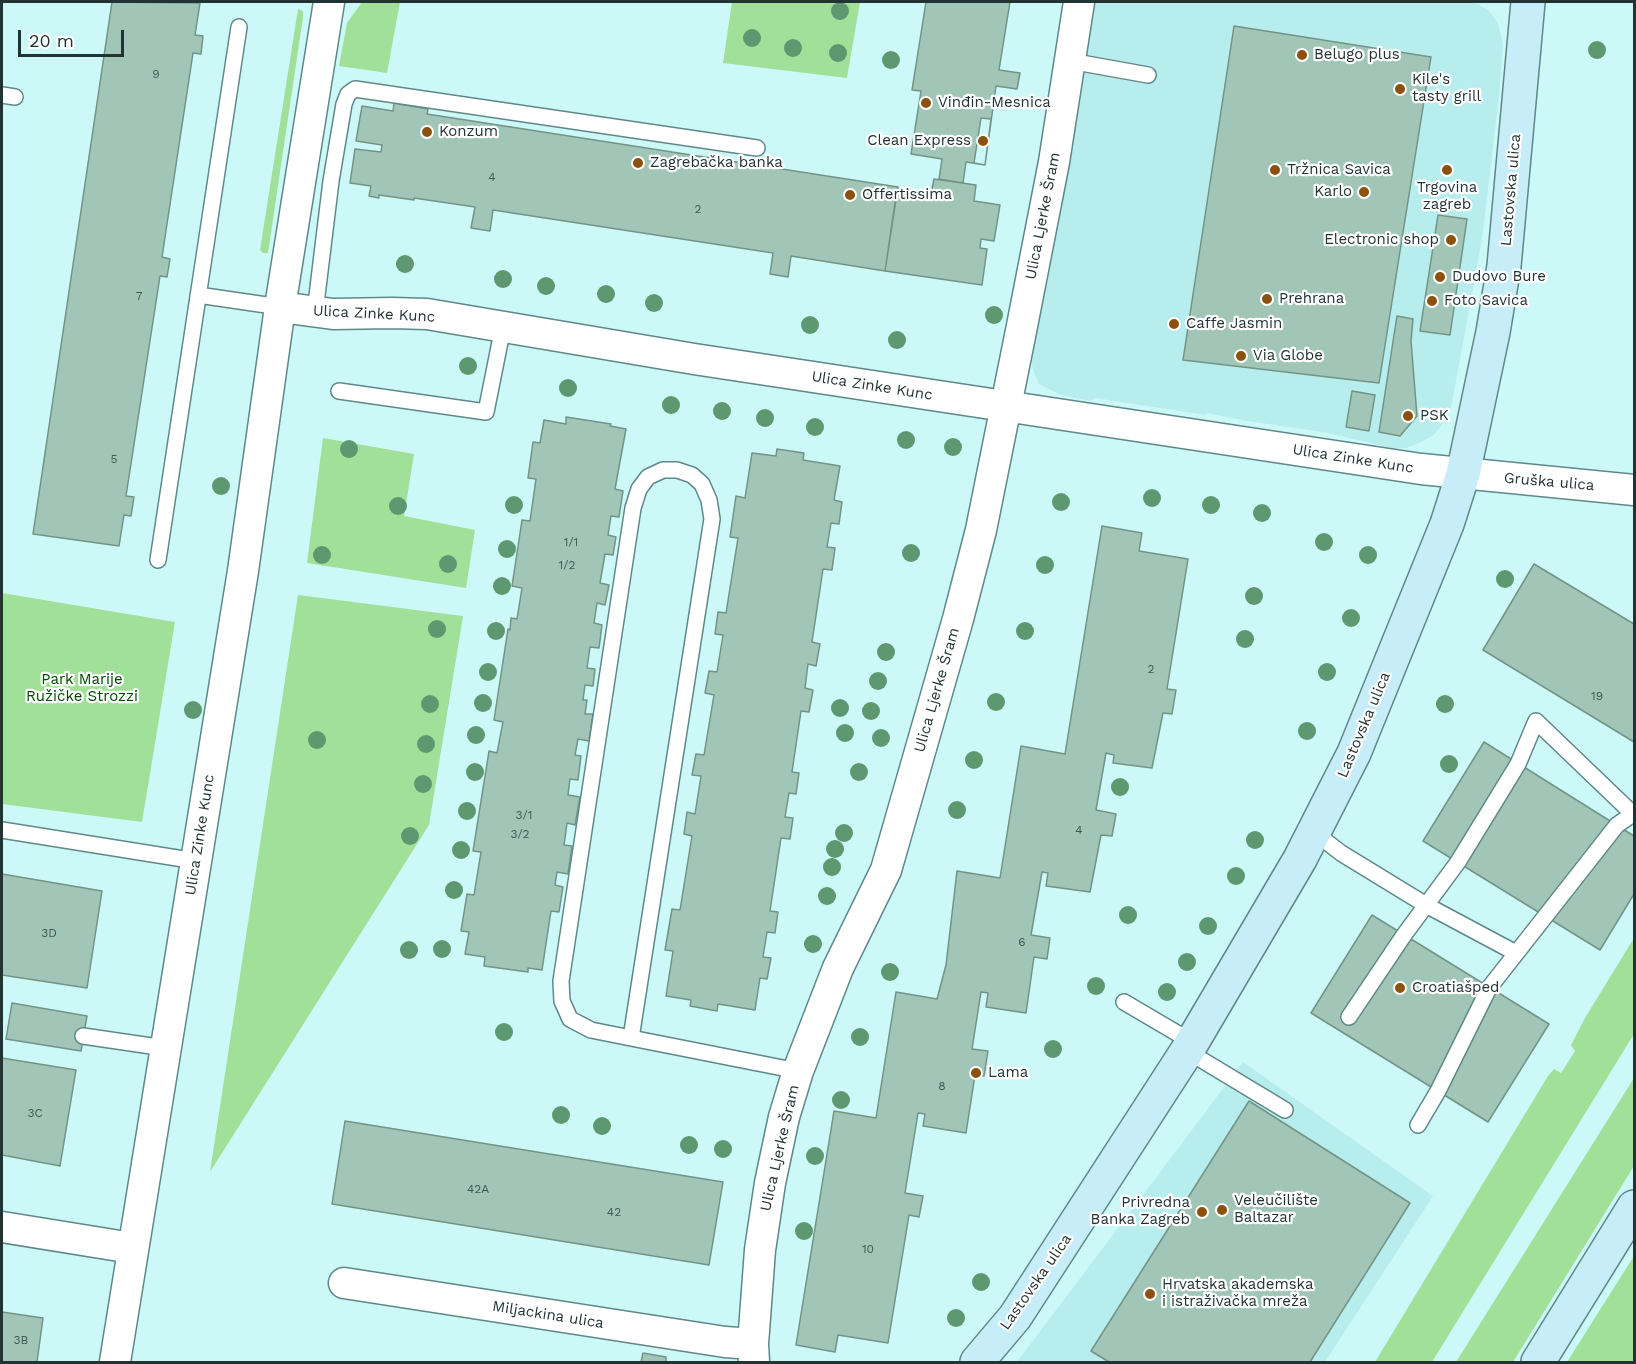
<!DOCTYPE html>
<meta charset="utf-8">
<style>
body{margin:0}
#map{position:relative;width:1636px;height:1364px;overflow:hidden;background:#cdf8f8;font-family:"Work Sans",sans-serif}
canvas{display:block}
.frame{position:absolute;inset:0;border:3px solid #233;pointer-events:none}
.scale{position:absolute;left:18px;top:30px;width:106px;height:27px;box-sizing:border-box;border:3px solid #233;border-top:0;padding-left:8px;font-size:18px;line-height:21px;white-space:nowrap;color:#233;-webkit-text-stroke:4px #fff;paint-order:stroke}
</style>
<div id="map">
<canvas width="1636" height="1364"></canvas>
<div class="frame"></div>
<div class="scale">20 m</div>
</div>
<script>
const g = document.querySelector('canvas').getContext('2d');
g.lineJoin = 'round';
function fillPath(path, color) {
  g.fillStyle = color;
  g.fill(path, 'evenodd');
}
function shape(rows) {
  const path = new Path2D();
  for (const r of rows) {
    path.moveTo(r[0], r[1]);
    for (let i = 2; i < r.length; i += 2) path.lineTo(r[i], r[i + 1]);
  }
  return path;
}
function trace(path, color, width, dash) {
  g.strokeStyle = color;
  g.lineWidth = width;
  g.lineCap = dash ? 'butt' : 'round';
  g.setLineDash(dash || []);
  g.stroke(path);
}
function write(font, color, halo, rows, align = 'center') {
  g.font = font + ' "Work Sans",sans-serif';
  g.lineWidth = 4.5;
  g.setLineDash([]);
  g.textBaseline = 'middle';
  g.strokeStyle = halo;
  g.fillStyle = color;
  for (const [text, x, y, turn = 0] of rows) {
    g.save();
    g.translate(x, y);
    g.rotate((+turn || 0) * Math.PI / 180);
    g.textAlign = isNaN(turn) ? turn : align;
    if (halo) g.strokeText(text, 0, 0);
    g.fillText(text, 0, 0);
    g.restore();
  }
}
fillPath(shape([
 [1084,2,1461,2,1478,4,1489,11,1498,23,1503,44,1499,97,1482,239,1451,408,1446,419,1434,435,1419,443,1406,448,1392,448,1323,432,1247,421,1207,413,1206,415,1095,398,1090,401,1061,395,1039,384,1033,370,1030,354],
 [1243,1062,1433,1196,1325,1362,1017,1362]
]), '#b8eded');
fillPath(shape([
 [362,2,400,2,387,73,339,66,347,23],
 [732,2,860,2,847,78,723,63],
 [298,9,303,11,303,17,268,253,263,253,260,250],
 [323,438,414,454,404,516,475,530,466,588,307,563],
 [2,593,175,622,142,822,2,804],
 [298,595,463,616,429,825,210,1172],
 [1634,938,1634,1034,1432,1362,1375,1362,1548,1076,1554,1069,1561,1073,1575,1051,1571,1045,1585,1018],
 [1634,1078,1634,1166,1513,1362,1456,1362],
 [1634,1256,1634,1362,1567,1362]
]), '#a0e099');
const building = shape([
 [112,2,200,3,195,35,203,36,201,54,193,53,162,257,170,259,167,277,160,276,126,496,134,497,131,516,124,515,119,546,33,534,112,2],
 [926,2,1010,2,999,70,1020,73,1017,89,996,86,985,165,966,162,963,183,939,179,942,159,911,154,921,91,912,90,926,2],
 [1234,26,1431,57,1379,383,1183,360,1234,26],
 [394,103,428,109,427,114,898,187,885,271,791,256,788,277,770,274,773,253,493,210,490,231,471,228,475,207,414,198,414,200,379,195,379,198,369,196,371,186,350,183,355,149,381,152,382,145,356,141,362,106,393,111,394,103],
 [981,118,991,119,985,165,974,163,981,118],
 [934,179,976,185,974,201,1000,205,994,241,981,239,980,248,987,249,982,285,885,271,897,189,931,194,934,179],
 [1438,215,1467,219,1450,335,1420,331,1438,215],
 [1397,316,1413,319,1411,341,1417,416,1400,436,1379,432,1397,316],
 [1352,391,1375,395,1369,431,1346,427,1352,391],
 [566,417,611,424,610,426,626,429,615,489,623,491,619,517,611,516,608,535,616,537,613,555,605,554,600,583,609,585,605,605,597,603,594,623,602,625,599,648,590,647,587,668,595,669,593,686,585,685,583,700,587,700,585,714,593,714,589,741,578,739,575,755,581,756,578,780,570,779,568,795,580,797,575,825,567,823,566,831,564,845,572,846,568,874,557,872,555,885,563,887,559,912,551,911,542,970,528,968,528,972,484,966,485,957,465,954,469,932,461,931,467,894,474,895,481,852,473,851,489,751,497,753,503,722,494,720,508,629,510,630,511,618,517,619,522,588,512,586,522,520,530,521,536,479,528,478,533,442,540,443,544,420,566,424,566,417],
 [777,449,804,453,803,460,840,466,834,500,842,502,839,524,831,523,827,547,835,548,832,570,823,569,812,642,820,644,816,666,808,664,805,688,813,690,809,712,801,711,792,772,799,773,796,794,789,793,785,817,793,818,790,839,781,838,770,911,778,912,775,933,767,932,763,957,771,958,767,979,760,978,755,1010,718,1004,717,1011,690,1006,691,1000,666,996,673,951,665,950,672,909,680,910,692,836,684,834,687,812,695,814,701,776,692,775,696,754,704,755,714,695,705,693,709,671,717,672,723,635,715,634,718,612,726,613,738,538,730,537,736,496,745,498,752,453,776,456,777,449],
 [1102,526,1142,533,1139,551,1188,559,1167,689,1176,690,1172,714,1163,713,1152,768,1113,763,1114,755,1106,753,1096,810,1116,814,1112,836,1101,835,1090,892,1046,886,1048,873,1042,872,1031,935,1050,938,1047,959,1034,957,1026,1013,986,1007,988,993,981,992,972,1049,988,1051,984,1076,975,1075,966,1133,923,1126,925,1114,918,1113,905,1193,923,1196,919,1217,909,1215,888,1343,838,1335,835,1352,796,1345,834,1111,876,1118,896,992,937,999,946,965,957,871,1000,878,1021,746,1065,754,1102,526],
 [1534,564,1634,624,1634,742,1483,650,1534,564],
 [1484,742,1634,836,1634,894,1600,950,1423,841,1484,742],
 [2,874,102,891,87,988,2,975,2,874],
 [1372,915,1549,1024,1488,1122,1311,1013,1372,915],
 [12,1003,87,1016,81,1051,6,1039,12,1003],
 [2,1058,76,1070,60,1166,2,1155,2,1058],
 [1249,1101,1410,1203,1310,1362,1109,1362,1091,1351,1249,1101],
 [345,1121,723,1182,709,1265,332,1204,345,1121],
 [2,1312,43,1318,37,1362,2,1362,2,1312],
 [643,1353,666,1357,666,1362,641,1362,643,1353]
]);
fillPath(building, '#a1c6b7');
trace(building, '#719487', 1.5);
const lane = shape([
 [1070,61,1148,75],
 [2,95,15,97],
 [198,295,280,307],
 [315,312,331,181,344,104,348,94,355,89,757,148],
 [339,391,486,412,503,327],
 [158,560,239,27],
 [2,830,196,861],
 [1314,832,1341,853,1426,905,1516,953],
 [1124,1002,1192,1042],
 [1349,1017,1404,935,1458,862,1518,764,1536,721,1633,814,1617,825,1489,988,1438,1091,1418,1125],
 [83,1036,165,1048],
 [631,1038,591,1030,570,1019,562,1001,561,981,633,508,639,489,648,477,663,470,677,470,692,475,702,484,709,500,712,519,631,1038,798,1071],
 [1187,1051,1285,1110]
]);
const street = shape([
 [280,307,333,314,392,313,427,314,694,359,1421,469,1634,490],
 [2,1227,132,1248],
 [344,1283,725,1342,753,1344],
 [115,1362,243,571,280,307,329,2],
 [754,1362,753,1344,760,1250,770,1183,784,1117,798,1071,838,968,886,870,958,619,981,530,1021,331,1054,162,1079,2]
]);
const secondary = shape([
 [977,1362,1015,1317,1187,1051,1300,859,1354,753,1447,524,1463,474,1493,332,1504,266,1528,2],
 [1538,1362,1634,1207]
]);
trace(lane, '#5f8888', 18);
trace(street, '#5f8888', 33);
trace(secondary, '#5f8888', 36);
trace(lane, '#fff', 15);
trace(street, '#fff', 30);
trace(secondary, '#c6edf8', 33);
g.fillStyle = '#5d9870';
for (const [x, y] of [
 [840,11],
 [752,38],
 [793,48],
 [1597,50],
 [838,53],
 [891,60],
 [405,264],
 [503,279],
 [546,286],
 [606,294],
 [654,303],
 [994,315],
 [810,325],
 [897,340],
 [468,366],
 [568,388],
 [671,405],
 [722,411],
 [765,418],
 [815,427],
 [906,440],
 [953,447],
 [349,449],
 [221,486],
 [1152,498],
 [1061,502],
 [514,505],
 [1211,505],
 [398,506],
 [1262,513],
 [1324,542],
 [507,549],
 [911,553],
 [322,555],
 [1368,555],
 [448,564],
 [1045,565],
 [1505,579],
 [502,586],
 [1254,596],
 [1351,618],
 [437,629],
 [496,631],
 [1025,631],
 [1245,639],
 [886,652],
 [488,672],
 [1327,672],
 [878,681],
 [996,702],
 [483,703],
 [430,704],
 [1445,704],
 [840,708],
 [193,710],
 [871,711],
 [1307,731],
 [845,733],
 [476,735],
 [881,738],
 [317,740],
 [426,744],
 [974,760],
 [1449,764],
 [475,772],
 [859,772],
 [423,784],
 [1120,787],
 [957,810],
 [467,811],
 [844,833],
 [410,836],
 [1255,840],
 [835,849],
 [461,850],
 [832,867],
 [1236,876],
 [454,890],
 [827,896],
 [1128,915],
 [1208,926],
 [813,944],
 [442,949],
 [409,950],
 [1187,962],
 [890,972],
 [1096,986],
 [1167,992],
 [504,1032],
 [860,1037],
 [1053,1049],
 [841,1100],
 [561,1115],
 [602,1126],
 [689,1145],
 [723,1149],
 [815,1156],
 [804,1231],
 [981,1282],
 [956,1318]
]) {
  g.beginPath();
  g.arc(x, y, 9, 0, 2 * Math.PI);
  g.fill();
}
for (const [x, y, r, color] of [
 [1302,55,6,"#8c510d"],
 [1400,89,6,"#8c510d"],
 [926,103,6,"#8c510d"],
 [427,132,6,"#8c510d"],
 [983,141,6,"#8c510d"],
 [638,163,6,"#8c510d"],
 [1275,170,6,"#8c510d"],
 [1447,170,6,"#8c510d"],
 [1364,192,6,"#8c510d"],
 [850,195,6,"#8c510d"],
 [1451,240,6,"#8c510d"],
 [1440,277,6,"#8c510d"],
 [1267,299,6,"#8c510d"],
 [1432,301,6,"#8c510d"],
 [1174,324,6,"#8c510d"],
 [1241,356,6,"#8c510d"],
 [1408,416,6,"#8c510d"],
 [1400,988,6,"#8c510d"],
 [976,1073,6,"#8c510d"],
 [1222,1210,6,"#8c510d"],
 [1202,1212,6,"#8c510d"],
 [1150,1294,6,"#8c510d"]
]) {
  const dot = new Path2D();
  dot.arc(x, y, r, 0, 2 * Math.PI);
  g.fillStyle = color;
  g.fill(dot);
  trace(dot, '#fff', 2);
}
write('12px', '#425854', null, [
 ["9",156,74],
 ["4",492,177],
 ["2",698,209],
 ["7",139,296],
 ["5",114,459],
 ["1/1",571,542],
 ["1/2",567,565],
 ["2",1151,669],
 ["19",1597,696],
 ["3/1",524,815],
 ["4",1079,830],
 ["3/2",520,834],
 ["3D",49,933],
 ["6",1022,942],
 ["8",942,1086],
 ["3C",35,1113],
 ["42A",478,1189],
 ["42",614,1212],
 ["10",868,1249],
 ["3B",21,1340]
]);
write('15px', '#233', '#fff', [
 ["Belugo plus",1314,55],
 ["Kile's",1412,80],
 ["tasty grill",1412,97],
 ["Vinđin-Mesnica",938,103],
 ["Konzum",439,132],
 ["Clean Express",971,141,"right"],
 ["Zagrebačka banka",650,163],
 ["Tržnica Savica",1287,170],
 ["Trgovina",1447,188,"center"],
 ["zagreb",1447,205,"center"],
 ["Karlo",1352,192,"right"],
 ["Offertissima",862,195],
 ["Electronic shop",1439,240,"right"],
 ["Dudovo Bure",1452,277],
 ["Prehrana",1279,299],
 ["Foto Savica",1444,301],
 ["Caffe Jasmin",1186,324],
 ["Via Globe",1253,356],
 ["PSK",1420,416],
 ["Croatiašped",1412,988],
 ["Lama",988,1073],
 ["Veleučilište",1234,1201],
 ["Baltazar",1234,1218],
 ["Privredna",1190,1203,"right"],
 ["Banka Zagreb",1190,1220,"right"],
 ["Hrvatska akademska",1162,1285],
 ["i istraživačka mreža",1162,1302]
], 'left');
write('15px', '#233', '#fff', [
 ["Lastovska ulica",1511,190,-85],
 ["Ulica Ljerke Šram",1043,216,-79],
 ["Ulica Zinke Kunc",374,314,3],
 ["Ulica Zinke Kunc",872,386,9],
 ["Ulica Zinke Kunc",1353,459,9],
 ["Gruška ulica",1549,482,5],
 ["Ulica Ljerke Šram",937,690,-74],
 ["Lastovska ulica",1364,725,-67],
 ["Ulica Zinke Kunc",200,835,-81],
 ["Ulica Ljerke Šram",780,1148,-77],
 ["Lastovska ulica",1036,1282,-55],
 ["Miljackina ulica",548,1315,9]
]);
write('15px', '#014900', '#fff', [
 ["Park Marije",82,680],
 ["Ružičke Strozzi",82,697]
]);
</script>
